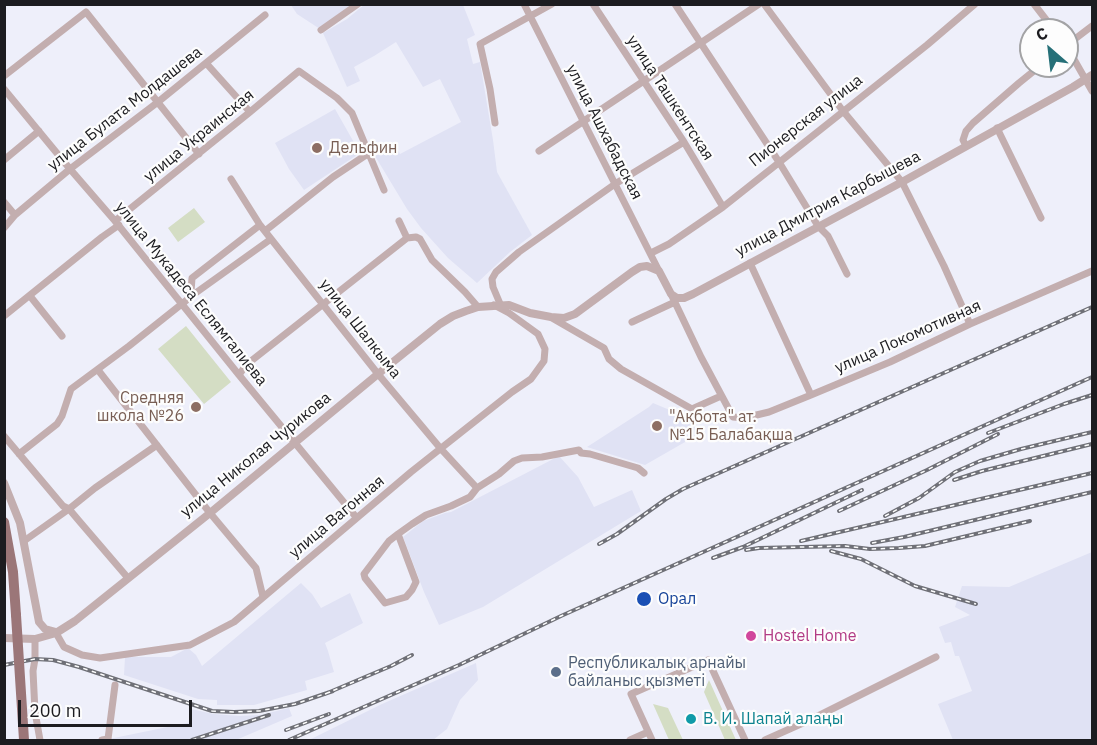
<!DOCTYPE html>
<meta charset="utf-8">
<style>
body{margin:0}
#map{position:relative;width:1097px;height:745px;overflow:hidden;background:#eeeffa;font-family:"IBM Plex Sans",sans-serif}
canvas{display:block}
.frame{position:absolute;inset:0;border:6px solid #1c1c20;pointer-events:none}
.north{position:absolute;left:1019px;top:18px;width:60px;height:60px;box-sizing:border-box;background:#fdfdfd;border:2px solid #a3a3a5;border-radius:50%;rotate:332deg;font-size:16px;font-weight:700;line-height:24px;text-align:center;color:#1c1c20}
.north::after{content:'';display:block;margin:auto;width:21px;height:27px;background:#267078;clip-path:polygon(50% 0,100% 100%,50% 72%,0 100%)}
.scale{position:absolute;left:18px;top:700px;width:174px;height:27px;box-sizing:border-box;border:3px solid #1c1c20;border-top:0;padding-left:8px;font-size:18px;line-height:21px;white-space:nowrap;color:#1c1c20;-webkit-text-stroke:4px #fdfdfd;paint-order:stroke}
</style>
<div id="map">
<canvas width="1097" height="745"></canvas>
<div class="frame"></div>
<div class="north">С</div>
<div class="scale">200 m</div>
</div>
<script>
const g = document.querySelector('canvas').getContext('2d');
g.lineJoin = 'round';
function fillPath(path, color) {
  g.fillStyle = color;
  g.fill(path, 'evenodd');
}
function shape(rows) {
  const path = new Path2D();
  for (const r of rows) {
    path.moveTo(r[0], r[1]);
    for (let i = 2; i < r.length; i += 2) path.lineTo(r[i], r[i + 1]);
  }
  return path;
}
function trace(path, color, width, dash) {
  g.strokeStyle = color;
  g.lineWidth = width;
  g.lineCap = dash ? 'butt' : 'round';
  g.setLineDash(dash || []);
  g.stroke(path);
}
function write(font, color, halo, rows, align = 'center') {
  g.font = font + ' "IBM Plex Sans",sans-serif';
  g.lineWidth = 4.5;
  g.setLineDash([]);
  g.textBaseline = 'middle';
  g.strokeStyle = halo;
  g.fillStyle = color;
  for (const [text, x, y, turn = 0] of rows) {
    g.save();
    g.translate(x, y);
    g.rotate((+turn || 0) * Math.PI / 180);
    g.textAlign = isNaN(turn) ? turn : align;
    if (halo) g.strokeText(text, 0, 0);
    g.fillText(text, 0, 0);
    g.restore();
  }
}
fillPath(shape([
 [365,4,463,5,475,35,467,39,473,64,480,62,493,140,497,172,532,235,510,252,477,283,448,258,421,228,407,209,375,156,395,145,400,154,461,122,440,79,423,87,396,42,374,56,354,67,360,81,347,87,323,33,347,19],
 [291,5,354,5,320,29,297,14],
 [335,109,360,153,304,190,289,169,275,143],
 [653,403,691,419,699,434,645,465,587,447,649,407],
 [559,456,578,477,594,507,632,490,641,511,483,607,439,625,424,592,403,537,423,521,445,513,451,512],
 [1092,552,1092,740,953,740,938,704,972,691,959,656,955,656,951,642,945,643,939,627,970,615,955,607,962,586,1009,587],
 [301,583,312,594,321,608,350,593,363,623,325,643,328,651,334,672,305,681,307,690,254,705,217,705,217,700,198,699,124,675,125,657,171,657,188,648,196,655,202,666],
 [476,663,478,680,460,700,447,729,433,740,309,740,382,704],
 [289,708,292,716,236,740,104,740,192,722,191,709,214,714,239,716,260,715]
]), '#e0e2f4');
fillPath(shape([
 [194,208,205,222,178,242,168,228],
 [186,326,231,382,204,404,158,349],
 [709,680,736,740,725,740,704,692],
 [653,704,668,708,683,740,669,740]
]), '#d4ddc4');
trace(shape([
 [524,4,659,271],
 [593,4,684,142,723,207],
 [675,4,779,162,818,226,828,236,847,274],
 [764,4,843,111,902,182,944,266,970,324],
 [1034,4,1054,30],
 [321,30,358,4],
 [1067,45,1092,26],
 [1067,47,1092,91],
 [206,63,250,112],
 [4,76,86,12,199,154],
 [4,89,70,169,115,221,239,375,356,517],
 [495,123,490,89,480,44,552,4],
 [997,128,1041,218],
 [966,146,963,140,966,131,973,123,1019,83,1040,66],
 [539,151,759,4],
 [4,160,39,131],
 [231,179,260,225,378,374,441,449,477,488],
 [4,202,15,215],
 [115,221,250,112,299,71,337,98,352,113,384,190],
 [399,221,407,238,416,237,420,239,432,260,465,292,478,307],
 [4,228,15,215,70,169,158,102,265,15],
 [265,231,333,177,369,153],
 [651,253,669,244,723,207,927,45,975,4],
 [750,263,811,395],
 [671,294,701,357,733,417,744,418,769,412,811,395,890,362,970,324,1092,271],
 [30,296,62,336],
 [190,297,271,239],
 [501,306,493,287,492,279,496,272,519,252,615,184,684,142],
 [4,316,102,237,119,225],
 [552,318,604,348,609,359,621,369,692,409,721,396],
 [632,322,675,302],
 [98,370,210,513,256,568,263,597],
 [239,375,246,365,407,238],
 [4,436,63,506,69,509,80,522,128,578],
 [19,454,57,424,62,416,71,389,129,346,188,299,191,292,192,278,260,225],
 [398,534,416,582,412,590,406,597,385,603,365,578,364,574,389,541,398,534,412,524,426,515,451,506,470,497,477,488,499,474,514,461,522,458,542,457,579,450,581,453,590,454,638,468,644,473],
 [24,541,69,509,95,488,157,445],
 [56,633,64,647,82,655,100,658,190,645,234,622,411,472,512,392,531,379,544,361,545,349,538,334,509,313,494,305],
 [35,639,35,659,33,671,35,712,40,740],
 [102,740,108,739,115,685],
 [630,740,648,732],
 [652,740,631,694,708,660,745,740],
 [765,740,812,719,936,657]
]), '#c3aeaf', 7);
trace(shape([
 [4,483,20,523,39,622,45,629,56,632],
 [4,638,35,639,56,633,75,621,210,513,378,374,440,324,453,316,466,311,478,307,509,305,530,313,551,317,564,318,575,314,632,272,640,267,647,266,659,271,671,294,677,298,684,298,693,294,902,182,1073,87,1092,75]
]), '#c3aeaf', 8);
trace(shape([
 [4,522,13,572,16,615]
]), '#9b7678', 10);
const rail = shape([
 [988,433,1064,404,1092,395],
 [954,480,982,471,1092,444],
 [839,511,927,470,998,434],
 [885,516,919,498,955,472,980,461,1021,449,1092,432],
 [801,541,1092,473],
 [872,543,904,537,1092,492],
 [599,544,617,534,666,499,683,489,1092,307],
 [746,550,759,548,845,546,870,549,899,548,925,546,1030,521],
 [831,551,861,559,915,586,976,604],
 [713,558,743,547,862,490],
 [4,665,35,659,53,660,79,667,212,711,234,712,259,711,295,704,333,691],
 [325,694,391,666,412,655],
 [286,730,329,714],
 [192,740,269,715],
 [289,740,459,665,561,616,1092,377]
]);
trace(rail, '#6f7077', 4);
trace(rail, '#fdfdfd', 1.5, [4.5]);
trace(shape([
 [16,615,24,740]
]), '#9b7678', 10);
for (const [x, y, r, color] of [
 [317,148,6,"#8d6e63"],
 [196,407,6,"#8d6e63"],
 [657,426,6,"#8d6e63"],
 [644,599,8,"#1a4fb4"],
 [751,636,6,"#d1479c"],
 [556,672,6,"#5c6f8a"],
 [691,719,6,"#0f9aa8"]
]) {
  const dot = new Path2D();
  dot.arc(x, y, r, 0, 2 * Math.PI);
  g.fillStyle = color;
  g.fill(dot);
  trace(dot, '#fdfdfd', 2);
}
write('16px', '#1c1c20', '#fdfdfd', [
 ["улица Ташкентская",670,98,57],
 ["улица Булата Молдашева",125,109,-38],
 ["Пионерская улица",806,121,-38],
 ["улица Ашхабадская",604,132,63],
 ["улица Украинская",199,136,-39],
 ["улица Дмитрия Карбышева",828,204,-28],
 ["улица Мукадеса Еслямгалиева",191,294,51],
 ["улица Шалкыма",360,329,52],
 ["улица Локомотивная",908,337,-24],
 ["улица Николая Чурикова",256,455,-39],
 ["улица Вагонная",337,517,-40]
]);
write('16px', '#785e54', '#fdfdfd', [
 ["Дельфин",329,148],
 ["Средняя",184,398,"right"],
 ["школа №26",184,416,"right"],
 ["\"Ақбота\" ат.",669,417],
 ["№15 Балабақша",669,435]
], 'left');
write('16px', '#164399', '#fdfdfd', [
 ["Орал",658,599]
], 'left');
write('16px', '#b23c85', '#fdfdfd', [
 ["Hostel Home",763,636]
], 'left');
write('16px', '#4e5e75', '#fdfdfd', [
 ["Республикалық арнайы",568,663],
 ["байланыс қызметі",568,681]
], 'left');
write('16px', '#0d838f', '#fdfdfd', [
 ["В. И. Шапай алаңы",703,719]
], 'left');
</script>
